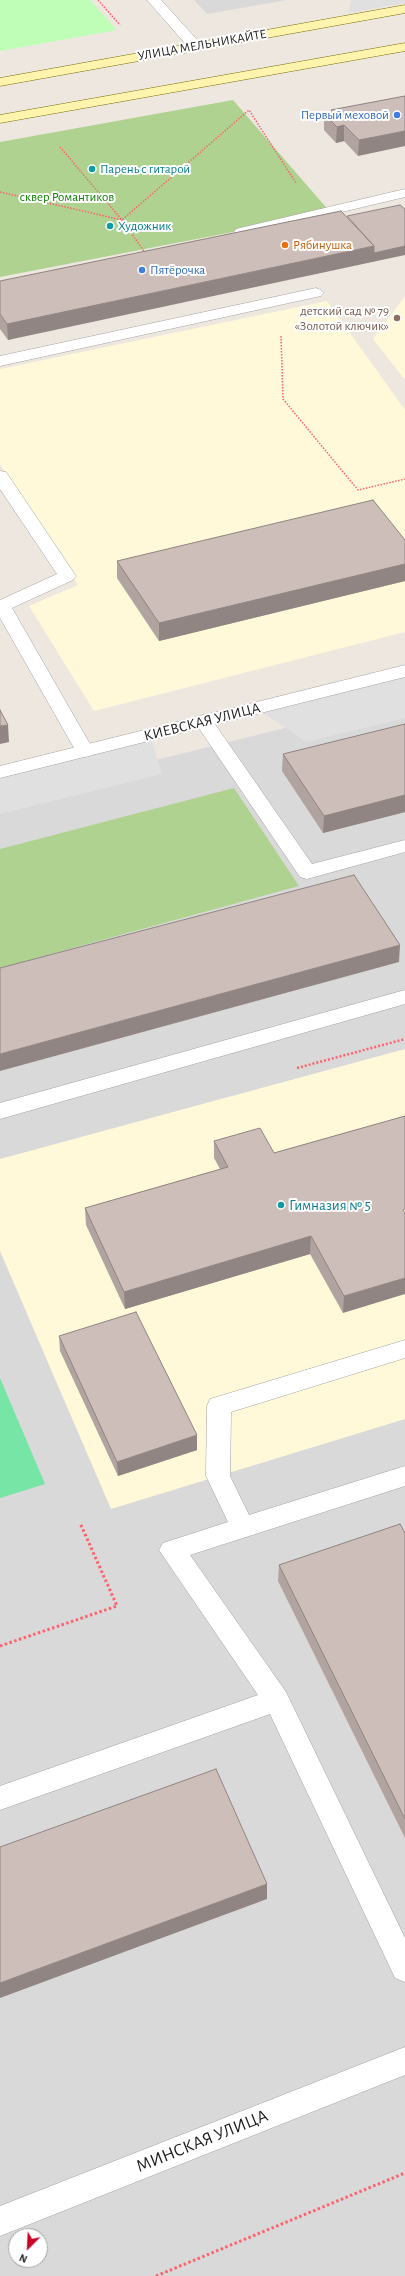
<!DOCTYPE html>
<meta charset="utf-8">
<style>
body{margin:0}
#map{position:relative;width:405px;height:2276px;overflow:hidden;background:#eee7e0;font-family:"Alegreya Sans",sans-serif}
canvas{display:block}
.north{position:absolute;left:8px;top:2228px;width:40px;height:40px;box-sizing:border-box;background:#fff;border:1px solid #a4a4a4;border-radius:50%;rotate:204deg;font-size:11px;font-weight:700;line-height:16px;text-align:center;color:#1c1c1c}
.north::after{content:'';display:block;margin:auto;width:14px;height:18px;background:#c80025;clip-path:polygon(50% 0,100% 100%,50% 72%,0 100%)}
</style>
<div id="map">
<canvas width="405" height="2276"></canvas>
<div class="north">N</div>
</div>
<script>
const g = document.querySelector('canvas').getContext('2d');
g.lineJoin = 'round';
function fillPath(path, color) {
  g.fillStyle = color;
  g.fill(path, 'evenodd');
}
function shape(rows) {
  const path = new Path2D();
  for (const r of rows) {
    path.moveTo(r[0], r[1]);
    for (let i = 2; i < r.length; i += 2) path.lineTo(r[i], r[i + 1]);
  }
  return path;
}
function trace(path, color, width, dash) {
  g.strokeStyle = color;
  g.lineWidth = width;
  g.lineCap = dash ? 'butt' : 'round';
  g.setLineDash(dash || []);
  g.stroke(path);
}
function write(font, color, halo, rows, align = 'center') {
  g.font = font + ' "Alegreya Sans",sans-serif';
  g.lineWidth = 4;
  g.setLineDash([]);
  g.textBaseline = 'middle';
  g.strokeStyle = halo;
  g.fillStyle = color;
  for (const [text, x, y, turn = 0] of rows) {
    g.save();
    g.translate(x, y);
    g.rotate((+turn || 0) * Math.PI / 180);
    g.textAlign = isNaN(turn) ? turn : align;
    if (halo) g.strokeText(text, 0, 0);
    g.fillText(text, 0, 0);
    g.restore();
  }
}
fillPath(shape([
 [194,0,287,0,207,14],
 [405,698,405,2276,0,2276,0,799],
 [16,2236,40,2236,40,2260,16,2260]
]), '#dad9d9');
fillPath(shape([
 [405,296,405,380,373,339],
 [327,301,405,410,405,632,94,711,29,606,78,585,0,464,0,369],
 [405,1049,405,1419,111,1509,0,1251,0,1159]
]), '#fff8d9');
fillPath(shape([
 [233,100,331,213,0,277,0,142],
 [234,788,299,886,0,968,0,849]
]), '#b0d291');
fillPath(shape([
 [0,0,90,0,117,30,0,51]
]), '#bffeb7');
fillPath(shape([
 [0,1378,45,1484,0,1498]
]), '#76e5a6');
fillPath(shape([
 [351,0,405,0,405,3,348,13],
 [405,671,405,718,306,742,256,708],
 [150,735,162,774,0,814,0,773]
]), '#e0e0e0');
const lane = shape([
 [405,189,405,197,241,236,234,232,236,229,405,189],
 [316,288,321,290,324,293,321,296,0,366,0,356,316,288],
 [0,471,6,472,76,576,73,580,12,608,94,751,92,755,85,757,78,755,0,618,0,600,57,574,0,489,0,471],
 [203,715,210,717,312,864,405,840,405,852,307,879,300,877,194,721,196,717,203,715],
 [405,990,405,1004,0,1119,0,1103,405,990],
 [405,1340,405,1358,231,1412,230,1476,249,1515,405,1466,405,1486,190,1555,286,1692,405,1938,405,1982,395,1978,270,1714,0,1810,0,1786,258,1695,159,1550,163,1543,228,1522,206,1476,207,1406,210,1399,405,1340]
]);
const street = shape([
 [147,0,161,0,200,43,202,46,200,49,190,49,147,0],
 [405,665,405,677,0,778,0,766,405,665],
 [405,2047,405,2075,0,2236,0,2206,405,2047]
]);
const secondary = shape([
 [405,5,405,13,0,86,0,78,405,5],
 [405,43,405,51,0,123,0,115,405,43]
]);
trace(lane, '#a3a3a3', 1);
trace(street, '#a3a3a3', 1);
trace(secondary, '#766c00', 1);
trace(shape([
 [98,0,120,25],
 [60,147,122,220,146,254],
 [0,192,122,220,249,110,296,183],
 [281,336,283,399,358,490,405,479]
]), '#ff616e', 1.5, [1.5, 1.5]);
trace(shape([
 [297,1068,405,1039]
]), '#ff616e', 2.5, [2, 2]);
trace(shape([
 [0,1646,117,1606,80,1523],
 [156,2276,405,2173]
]), '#ff616e', 3, [2.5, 2.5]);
fillPath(lane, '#fff');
fillPath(street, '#fff');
fillPath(secondary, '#fff4ae');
fillPath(shape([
 [405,96,358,156,344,141,336,143,324,130,324,114,331,113,331,110],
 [341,211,8,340,0,329,0,281],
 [405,540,405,581,159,641,117,578,117,561],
 [405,724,405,812,323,833,282,771,283,754],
 [405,1116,343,1313,310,1254,125,1309,86,1225,85,1208,220,1169,214,1158,214,1141,274,1153],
 [59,1336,197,1450,118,1476,60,1351],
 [405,1533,405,1838,278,1581,279,1565]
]), '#b1a39f');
fillPath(shape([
 [344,125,344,141,336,143,337,127],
 [405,131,405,146,358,156,359,140],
 [374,246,405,246,405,255,8,340,7,324],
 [405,564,405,581,159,641,159,623],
 [8,725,9,742,0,744,0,726],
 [405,795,405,812,323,833,324,816],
 [400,945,399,962,0,1071,0,1054],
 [311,1236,310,1254,125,1309,124,1292],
 [405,1278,405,1294,343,1313,344,1296],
 [197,1435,197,1450,118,1476,117,1462],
 [267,1884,267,1899,0,1998,0,1983]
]), '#908582');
const building = shape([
 [405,96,405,131,359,140,344,125,337,127,324,114,333,112,331,110,405,96],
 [400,205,405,209,405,246,374,253,374,246,347,216,400,205],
 [341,211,374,246,7,324,0,314,0,281,341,211],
 [373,500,405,540,405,564,159,623,117,561,373,500],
 [0,710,8,725,0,726,0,710],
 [405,724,405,795,324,816,283,754,405,724],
 [354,875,400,945,0,1054,0,968,354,875],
 [405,1116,405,1209,403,1210,405,1213,405,1278,344,1296,311,1236,124,1292,85,1208,228,1167,214,1141,260,1128,274,1153,405,1116],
 [136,1312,197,1435,117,1462,59,1336,136,1312],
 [400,1524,405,1533,405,1819,279,1565,400,1524],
 [216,1769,267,1884,0,1983,0,1847,216,1769]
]);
fillPath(building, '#cebeb9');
trace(building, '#908582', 1);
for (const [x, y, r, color] of [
 [397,115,4,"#3f7fe0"],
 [92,169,4,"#0f9aa8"],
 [110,226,4,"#0f9aa8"],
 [285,245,4,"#e8710a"],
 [142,270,4,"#3f7fe0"],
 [397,318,4,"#8d6e63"],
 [281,1205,4,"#0f9aa8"]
]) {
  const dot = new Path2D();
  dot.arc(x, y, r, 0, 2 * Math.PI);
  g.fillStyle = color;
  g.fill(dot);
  trace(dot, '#fff', 1.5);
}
write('13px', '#1c1c1c', '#fff', [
 ["УЛИЦА МЕЛЬНИКАЙТЕ",202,45,-10]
]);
write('13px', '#366cbe', '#fff', [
 ["Первый меховой",389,115],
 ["Пятёрочка",150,270,"left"]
], 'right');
write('13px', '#0d838f', '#fff', [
 ["Парень с гитарой",100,169],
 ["Художник",118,226]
], 'left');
write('13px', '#0f8202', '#fff', [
 ["сквер Романтиков",67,197]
]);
write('13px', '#c56008', '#fff', [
 ["Рябинушка",293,245]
], 'left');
write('13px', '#785e54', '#fff', [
 ["детский сад № 79",389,311],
 ["«Золотой ключик»",389,326]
], 'right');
write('15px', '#1c1c1c', '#fff', [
 ["КИЕВСКАЯ УЛИЦА",202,722,-14]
]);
write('15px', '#0d838f', '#fff', [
 ["Гимназия № 5",289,1205]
], 'left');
write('18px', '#1c1c1c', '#fff', [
 ["МИНСКАЯ УЛИЦА",202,2141,-22]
]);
</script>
